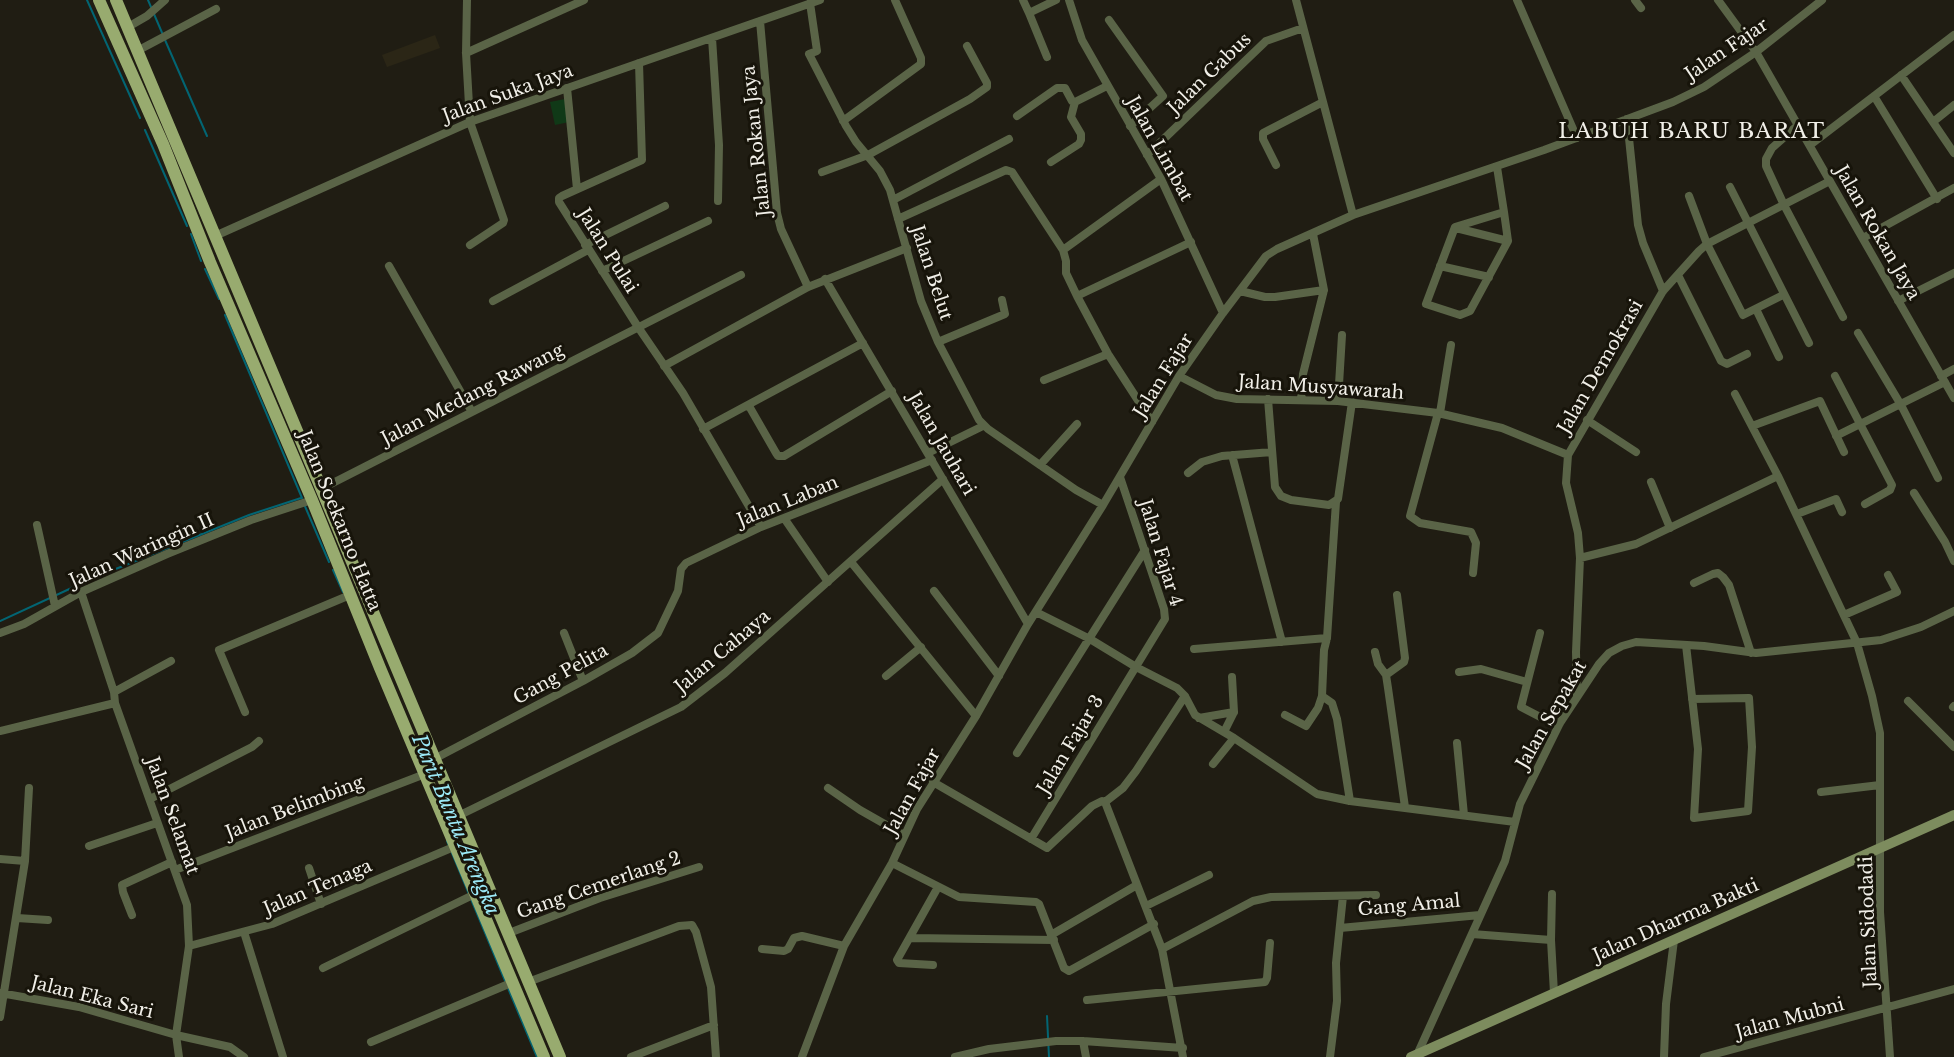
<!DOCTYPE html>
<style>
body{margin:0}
canvas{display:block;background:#201d13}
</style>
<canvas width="1954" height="1057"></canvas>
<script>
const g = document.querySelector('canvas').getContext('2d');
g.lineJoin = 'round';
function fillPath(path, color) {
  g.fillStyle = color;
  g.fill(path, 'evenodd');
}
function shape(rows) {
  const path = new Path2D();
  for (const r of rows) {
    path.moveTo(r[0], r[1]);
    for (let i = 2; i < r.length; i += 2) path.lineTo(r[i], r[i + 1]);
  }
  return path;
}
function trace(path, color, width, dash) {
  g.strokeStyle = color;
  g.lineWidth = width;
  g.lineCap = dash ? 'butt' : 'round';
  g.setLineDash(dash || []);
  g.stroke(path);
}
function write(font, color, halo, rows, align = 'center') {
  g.font = font + ' "Libre Baskerville",serif';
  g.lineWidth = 6;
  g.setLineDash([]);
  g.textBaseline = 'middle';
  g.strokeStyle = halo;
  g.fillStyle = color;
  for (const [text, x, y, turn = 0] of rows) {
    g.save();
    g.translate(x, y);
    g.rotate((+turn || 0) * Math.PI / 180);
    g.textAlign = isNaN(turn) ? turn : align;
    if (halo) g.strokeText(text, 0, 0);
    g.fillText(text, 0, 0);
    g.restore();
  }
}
fillPath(shape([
 [435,35,440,48,387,67,382,55]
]), '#2b2616');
fillPath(shape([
 [565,99,569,122,555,125,550,102]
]), '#103917');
trace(shape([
 [87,0,140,118],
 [148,0,163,35],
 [165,40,207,136],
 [145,130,187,226],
 [191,234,201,261],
 [205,269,219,299],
 [225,315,302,498],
 [304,504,329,562],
 [333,570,343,592],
 [0,621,91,579,249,515,301,498],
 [447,841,469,894],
 [471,899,506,983],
 [508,988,537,1057],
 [1047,1016,1049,1057]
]), '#026573', 2);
trace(shape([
 [467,0,466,53,470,122,504,220,503,223,470,245],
 [1023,0,1029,13],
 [1069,0,1082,40,1161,179,1223,313],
 [1296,0,1353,215],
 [1517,0,1577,138],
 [1635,0,1641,8],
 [1718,0,1756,52,1954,398],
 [810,3,817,51,809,54,846,126,856,142,880,171,890,190,921,301,938,342,979,420,988,429,1076,490,1103,505],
 [1109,20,1163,96,1130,126],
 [760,21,777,213,781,229,808,287],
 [128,27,147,16,165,0],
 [712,38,719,145,718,201],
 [137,51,216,9],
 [466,53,584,0],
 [1047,57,1029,13,1056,0],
 [639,63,642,160,562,196,559,198,559,202,638,327,683,393,761,527],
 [1901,75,1954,153],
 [567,88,577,189],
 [1874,96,1937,199],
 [1017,116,1057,88,1065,88,1072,101,1075,102,1107,86],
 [1627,119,1638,225,1643,243,1663,291],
 [843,121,921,64,921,58,895,0],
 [1933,122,1954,105],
 [1798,125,1772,148,1766,159,1766,166,1784,205,1843,317],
 [1810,145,1954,35],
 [1147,155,1266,41,1303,28],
 [1051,162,1079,144,1081,140,1081,134,1071,117,1075,102],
 [1276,165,1263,139,1263,133,1323,102],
 [1497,167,1504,212,1455,227,1426,304,1460,315,1470,311,1508,241,1504,212],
 [822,172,868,155,970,99,987,87,987,83,967,46],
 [1730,187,1809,343],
 [1689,196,1707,244,1743,315,1783,295],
 [893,200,1009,139],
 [898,219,1006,170,1012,172,1063,250,1066,261,1066,273,1077,296,1108,354,1152,422],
 [1456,228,1508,241],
 [215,236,470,122,820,0],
 [1863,238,1954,188],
 [585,245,665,206],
 [1063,250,1161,179],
 [389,266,472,412],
 [1440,266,1489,277],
 [602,271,708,221],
 [1678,275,1721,361,1727,364,1747,354],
 [825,279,1028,624],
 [1240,291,1265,297,1275,297,1324,290],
 [1077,296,1191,242],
 [493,301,588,250],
 [1898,301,1954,273],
 [1756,309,1779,357],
 [1858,333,1901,405,1938,478],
 [938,342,1005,314,1002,300],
 [664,366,808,287,907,248],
 [1179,376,1216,395,1237,399,1338,401,1438,413,1502,428,1568,455],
 [1835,376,1892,485,1890,490,1865,504],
 [1941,376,1954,369],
 [1044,380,1108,354],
 [1735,394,1778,476,1857,643,1872,696,1880,733,1880,912,1890,1057],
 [1268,399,1275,487,1281,496,1291,500,1329,505,1338,499,1352,402],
 [1301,400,1303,374,1324,290,1313,234],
 [1338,401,1342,335],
 [749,406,776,453,778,456,784,456,892,391],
 [1438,413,1410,516,1420,523,1471,532,1476,543,1473,573],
 [1440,413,1451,345],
 [1587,420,1636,452],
 [1752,426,1820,401,1844,452],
 [703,429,863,343],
 [1836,436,1945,382],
 [928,453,983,426],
 [1232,455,1282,642],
 [1040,465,1077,424],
 [1188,473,1202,462,1222,456,1272,452],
 [1651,482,1670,528],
 [321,489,741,275],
 [1914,493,1945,542,1954,561],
 [1797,514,1836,499,1842,512],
 [784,518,828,582],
 [37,525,55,606],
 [1580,558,1636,544,1778,476],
 [851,562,976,716],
 [1694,583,1713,574,1718,573,1723,577,1729,585,1751,653],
 [934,591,999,676],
 [81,592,114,692,115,703,187,905,189,946,176,1035,179,1057],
 [1036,612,1090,639,1136,667,1177,688,1185,696,1195,715,1234,738,1317,794,1350,801,1515,822],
 [1844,615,1897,592,1888,575],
 [0,633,24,624,81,592,167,554,251,520,312,500],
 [564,633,583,681],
 [1540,633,1521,707,1548,721,1560,723],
 [1686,645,1698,749,1694,818,1748,811,1752,747,1749,698,1692,699],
 [1194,649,1327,638],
 [1375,652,1378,664,1386,675,1388,688,1405,807],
 [1459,672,1481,669,1527,682],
 [1386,675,1404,662,1405,658,1397,595],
 [886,676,921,647],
 [114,692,171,661],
 [1322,696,1324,650,1327,638,1336,502],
 [1577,697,1576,652,1580,558,1578,533,1566,483,1568,455,1663,291,1699,251,1707,244,1830,181],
 [1908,701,1954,747],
 [1953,707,1954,706],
 [245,712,219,650,350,595],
 [1285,715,1306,726,1318,708,1322,696,1332,703,1337,719,1350,801],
 [1199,718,1234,712],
 [0,731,115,703],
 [1224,732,1234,712,1232,677],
 [1457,743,1464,815],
 [1017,753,1145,550],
 [434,759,583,681,632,653,658,633,678,591,681,569,686,563,761,527,932,460],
 [1213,764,1234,738],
 [933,782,1047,848,1092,806,1102,801,1105,802,1162,949,1183,1057],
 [828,788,860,810,904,835],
 [1821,792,1880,785],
 [150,799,252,747,259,741],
 [1105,802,1123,788,1136,771,1185,696],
 [458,816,681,707,725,673,943,479],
 [1031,839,1165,619,1164,609,1120,477],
 [89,846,157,823],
 [0,859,25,861],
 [892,863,959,897,1036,902,1039,904,1064,968,1069,971,1154,924],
 [309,868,321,904],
 [175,870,425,774],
 [1552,894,1551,940,1554,993],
 [1146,906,1209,875],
 [132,915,123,892,122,885,172,862],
 [17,918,48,920],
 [1340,928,1480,915],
 [244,932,283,1057],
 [509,933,600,898,699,867],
 [1472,934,1551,940],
 [1051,935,1137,885],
 [911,938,1054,940],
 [189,946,272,924,456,846],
 [762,949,784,951,788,949,794,938,802,936,844,946],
 [1162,949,1253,901,1271,897,1376,895],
 [933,965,899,963,897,960,938,887],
 [323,968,475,894],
 [528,982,679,926,692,925,696,932,711,987,716,1057],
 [0,993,79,1007,176,1035,230,1047,244,1057],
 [1087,1000,1265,982,1267,978,1270,943],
 [0,1017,25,861,29,788],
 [1083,1041,1086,1057],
 [371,1042,511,983],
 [1417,1055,1505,861,1520,804,1560,723,1599,664,1609,653,1622,646,1636,642,1704,646,1756,653,1881,640,1921,627,1954,611],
 [631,1057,714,1025],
 [802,1057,844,946,892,863,917,809,976,716,1028,624,1103,505,1179,376,1223,313,1266,256,1277,249,1353,215,1544,150,1673,102,1704,87,1756,52,1822,0],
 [955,1057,989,1049,1056,1041,1083,1041,1183,1048],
 [1330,1057,1337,1001,1336,963,1343,896],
 [1664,1057,1666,1004,1674,940],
 [1704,1057,1954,989]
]), '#5a6447', 8);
trace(shape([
 [1411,1057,1954,815]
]), '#7d8c5e', 10);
trace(shape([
 [99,0,163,144,210,262,312,500,380,668,544,1057],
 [116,0,560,1057]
]), '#98ab6f', 12);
write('18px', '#f1efe8', '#17140a', [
 ["Jalan Fajar",1727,50,-34],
 ["Jalan Gabus",1210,74,-44],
 ["Jalan Suka Jaya",508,94,-20],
 ["Jalan Rokan Jaya",757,141,-96],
 ["Jalan Limbat",1159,149,61],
 ["Jalan Rokan Jaya",1877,233,60],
 ["Jalan Pulai",607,251,58],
 ["Jalan Belut",931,273,72],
 ["Jalan Demokrasi",1601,367,-60],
 ["Jalan Fajar",1164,376,-58],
 ["Jalan Musyawarah",1321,388,4],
 ["Jalan Medang Rawang",473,395,-27],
 ["Jalan Jauhari",941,444,60],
 ["Jalan Laban",788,502,-22],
 ["Jalan Soekarno Hatta",339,521,68],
 ["Jalan Waringin II",142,551,-24],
 ["Jalan Fajar 4",1160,553,73],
 ["Jalan Cahaya",723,652,-40],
 ["Gang Pelita",561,675,-29],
 ["Jalan Sepakat",1552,715,-60],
 ["Jalan Fajar 3",1071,745,-59],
 ["Jalan Fajar",913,792,-61],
 ["Jalan Belimbing",295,808,-21],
 ["Jalan Selamat",172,816,70],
 ["Gang Cemerlang 2",599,886,-19],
 ["Jalan Tenaga",318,888,-23],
 ["Gang Amal",1409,906,-5],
 ["Jalan Dharma Bakti",1676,921,-24],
 ["Jalan Sidodadi",1869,922,-92],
 ["Jalan Eka Sari",92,998,14],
 ["Jalan Mubni",1790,1019,-15]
]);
write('italic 20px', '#9be8f6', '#17140a', [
 ["Parit Buntu Arengka",455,825,67]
]);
g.letterSpacing = '1.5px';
write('21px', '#f1efe8', '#17140a', [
 ["LABUH BARU BARAT",1692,132]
]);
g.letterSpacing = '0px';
</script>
